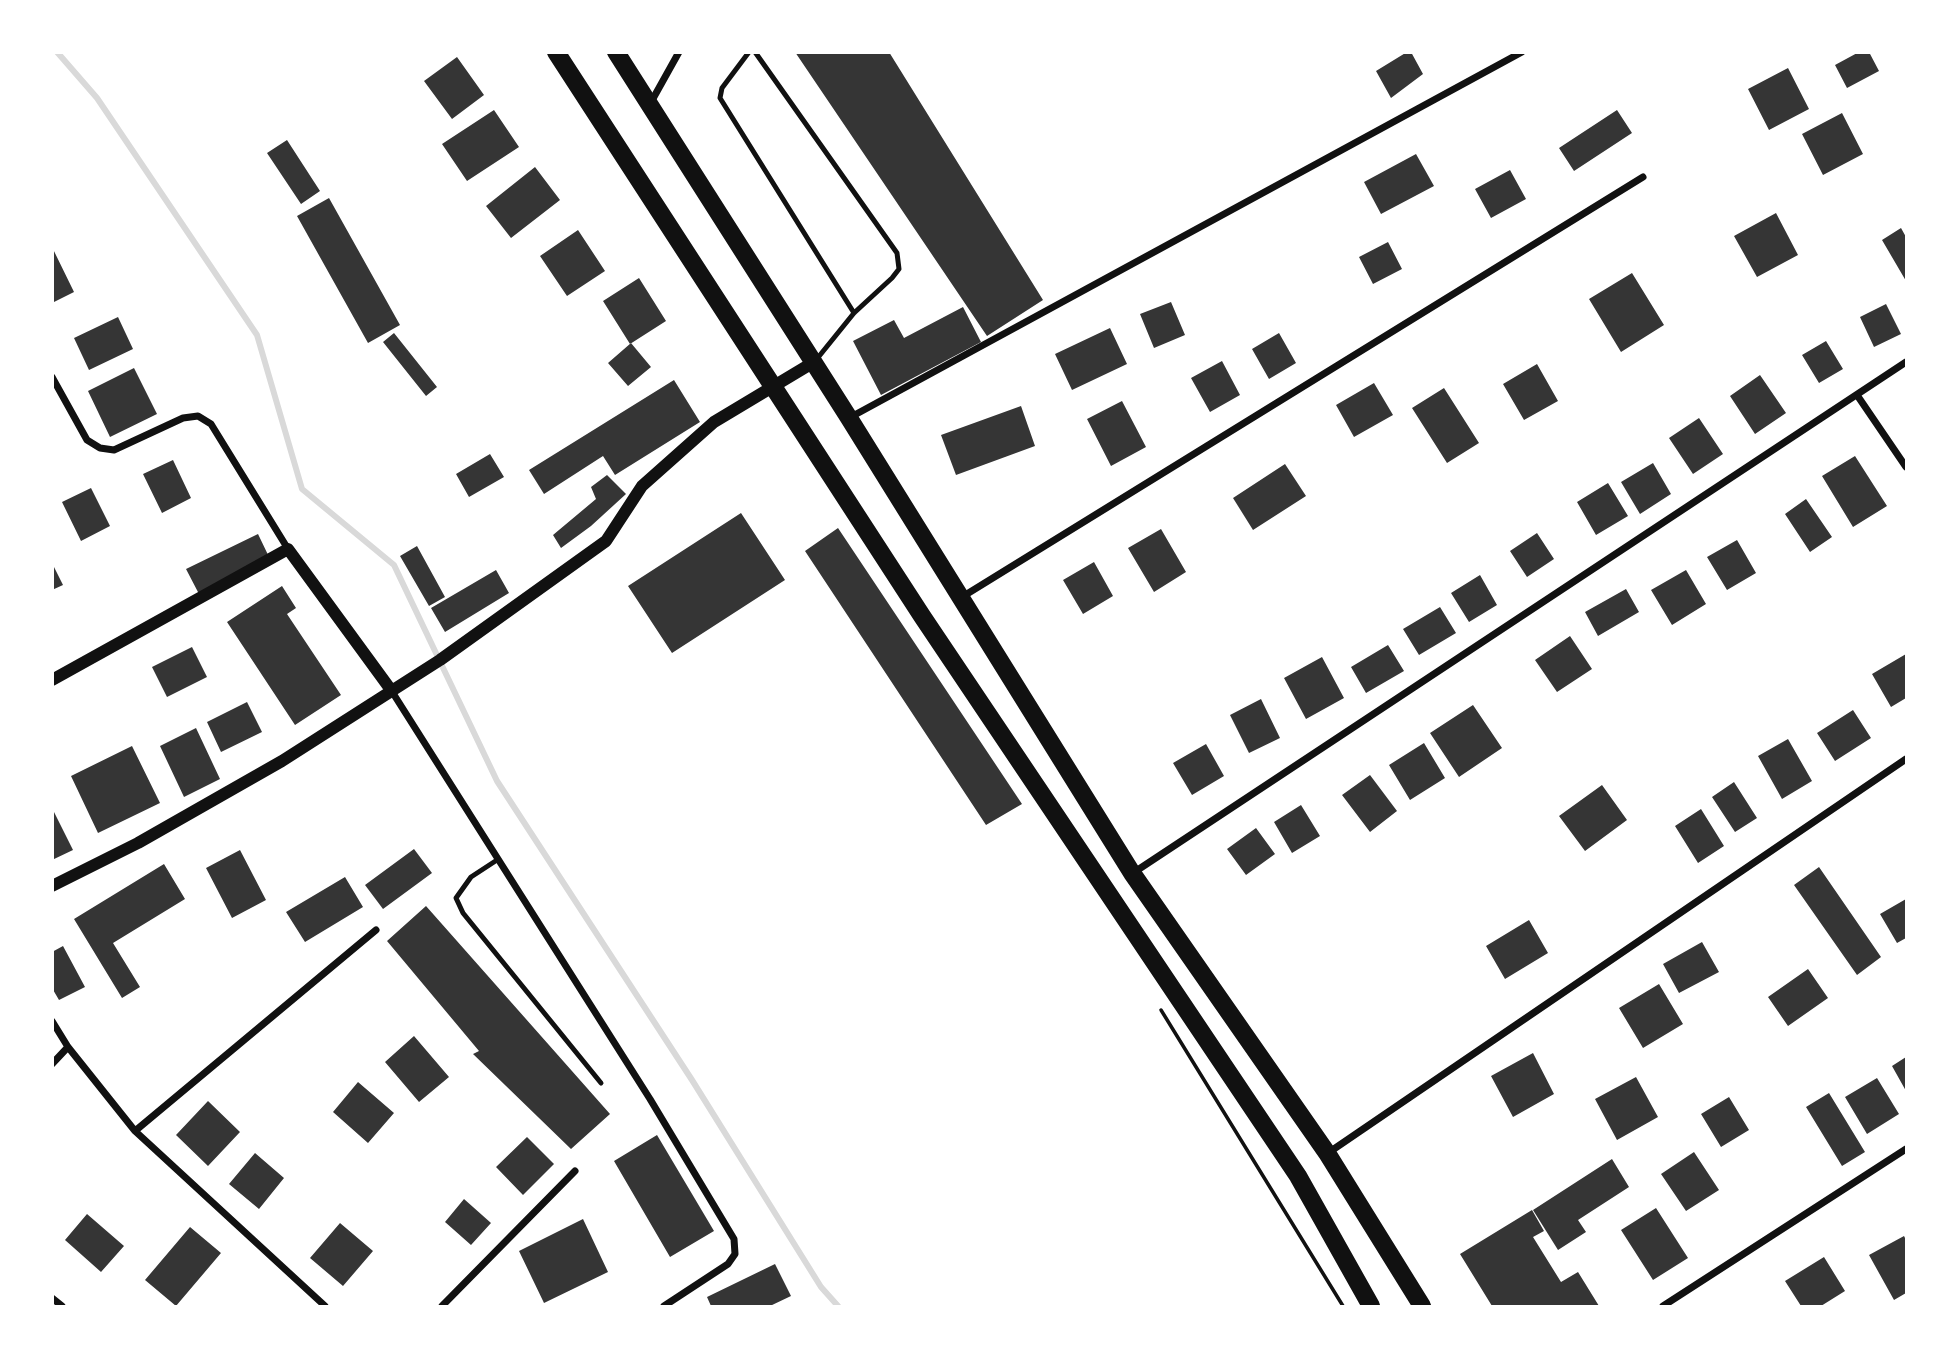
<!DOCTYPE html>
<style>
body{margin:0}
#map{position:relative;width:1959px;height:1359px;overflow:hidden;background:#fff;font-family:Helvetica,sans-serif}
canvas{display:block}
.frame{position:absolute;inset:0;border:54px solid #fff;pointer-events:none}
</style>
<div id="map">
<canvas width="1959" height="1359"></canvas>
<div class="frame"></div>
</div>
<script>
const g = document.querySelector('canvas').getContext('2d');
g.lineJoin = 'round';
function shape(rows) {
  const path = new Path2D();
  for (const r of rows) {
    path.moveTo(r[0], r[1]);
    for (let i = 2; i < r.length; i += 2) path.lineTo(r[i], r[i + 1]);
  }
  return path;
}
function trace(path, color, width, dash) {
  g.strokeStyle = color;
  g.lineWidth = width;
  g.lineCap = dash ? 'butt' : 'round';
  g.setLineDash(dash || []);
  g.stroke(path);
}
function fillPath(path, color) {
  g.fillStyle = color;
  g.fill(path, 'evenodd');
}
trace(shape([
 [57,52,97,98,257,335,302,489,394,565,497,781,692,1080,821,1287,838,1306]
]), '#d9d9d9', 6);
fillPath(shape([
 [795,52,889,52,1043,300,987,336],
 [1407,52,1411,52,1423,74,1391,98,1376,71],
 [1859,52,1869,52,1879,71,1847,88,1835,65],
 [457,57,484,95,452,119,424,81],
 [1788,68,1809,109,1769,130,1748,89],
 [494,110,519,147,467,181,442,144],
 [1617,110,1632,133,1574,171,1559,148],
 [1842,113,1863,154,1823,175,1802,134],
 [287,140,320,191,301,204,267,153],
 [1416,154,1434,186,1381,214,1364,182],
 [535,167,560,200,511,238,486,206],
 [1510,170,1526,199,1491,218,1475,189],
 [329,198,400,325,368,343,297,216],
 [1776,213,1798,255,1757,277,1734,236],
 [1901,228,1906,237,1906,281,1882,240],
 [578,230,605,271,567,296,540,256],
 [1388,242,1402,269,1373,284,1359,257],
 [52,247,74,292,52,303],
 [1632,273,1664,325,1621,352,1589,299],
 [639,278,666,321,630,344,603,301],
 [1171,302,1185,335,1154,348,1140,314],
 [1886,304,1901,334,1874,347,1860,317],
 [963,307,981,342,881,395,853,341,894,320,904,338],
 [118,317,133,349,89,370,74,338],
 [1110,328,1127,364,1072,390,1055,354],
 [394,333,437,387,426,396,383,342],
 [1279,333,1296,363,1269,379,1252,349],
 [1826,341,1843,369,1819,383,1802,355],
 [631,343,651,367,628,386,608,363],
 [1222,361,1240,395,1210,412,1191,378],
 [1537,364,1558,401,1524,420,1503,384],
 [134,368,157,414,110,437,88,391],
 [1760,375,1786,413,1755,434,1730,396],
 [674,380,700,422,615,475,603,456,544,494,529,470],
 [1374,383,1393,415,1354,437,1336,405],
 [1444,388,1479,443,1447,463,1412,408],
 [1122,401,1146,447,1111,466,1087,419],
 [1021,406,1035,446,956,475,941,435],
 [1699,418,1723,454,1693,474,1669,438],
 [490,454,504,477,469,497,456,474],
 [1855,456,1887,506,1853,527,1822,476],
 [173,460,191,498,162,513,143,474],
 [1653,463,1671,494,1640,514,1621,482],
 [1285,464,1306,496,1253,530,1233,498],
 [607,475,626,494,591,526,561,548,553,535,596,499,591,487],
 [1608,483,1628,516,1596,535,1577,502],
 [91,488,110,526,81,541,62,502],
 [1806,499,1832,537,1810,552,1785,514],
 [741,513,785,580,672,653,628,586],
 [838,528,1022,804,986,825,805,551],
 [1161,529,1186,572,1154,592,1128,548],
 [1537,533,1554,559,1527,577,1510,551],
 [258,534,270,559,199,594,186,569],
 [1737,540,1756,573,1727,590,1707,557],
 [417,546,445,597,429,606,400,556],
 [1094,562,1113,596,1083,614,1063,580],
 [52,563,63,585,52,590],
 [496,570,509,593,445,632,431,608],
 [1686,570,1706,604,1672,625,1651,590],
 [1480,575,1497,605,1469,622,1451,593],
 [282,586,296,608,287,614,341,695,295,725,227,622],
 [1626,589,1639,612,1598,636,1585,612],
 [1440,607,1456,633,1419,655,1403,629],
 [1570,636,1592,669,1557,692,1535,660],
 [1388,645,1404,671,1366,693,1351,667],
 [192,647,207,677,167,697,152,667],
 [1906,654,1906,698,1891,707,1872,674],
 [1322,657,1344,698,1306,719,1284,678],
 [1261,699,1280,738,1249,753,1230,715],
 [247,702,262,732,221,752,207,722],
 [1473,705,1502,748,1459,777,1430,733],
 [1853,710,1871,738,1835,761,1817,733],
 [196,728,220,779,184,797,160,746],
 [1788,739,1812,781,1782,799,1758,756],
 [1424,743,1445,778,1410,800,1389,765],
 [1206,744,1224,776,1192,795,1173,763],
 [132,746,160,803,98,833,71,776],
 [1370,775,1397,811,1370,832,1342,795],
 [1734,782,1757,818,1735,832,1712,797],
 [1602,785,1627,820,1585,851,1559,816],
 [1301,805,1320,836,1292,853,1274,822],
 [52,808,73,850,52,860],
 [1701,809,1724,846,1698,863,1675,826],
 [1256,828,1275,854,1246,875,1227,849],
 [414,849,432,873,383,909,365,885],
 [240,850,266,900,232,918,206,868],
 [164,864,185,899,113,943,140,987,122,998,74,919],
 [1819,867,1881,957,1857,975,1794,885],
 [345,877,363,907,305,942,286,912],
 [1906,899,1906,938,1897,943,1880,914],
 [426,906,610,1114,571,1149,473,1054,479,1051,387,941],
 [1529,920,1548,953,1505,979,1486,946],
 [1702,942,1719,972,1679,993,1663,964],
 [63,946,85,987,59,1000,52,988,52,952],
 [1808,969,1828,998,1788,1026,1768,997],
 [1659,984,1683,1024,1643,1048,1619,1008],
 [414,1036,449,1077,419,1102,385,1062],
 [1533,1053,1554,1094,1513,1117,1491,1076],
 [1906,1057,1906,1091,1892,1066],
 [1636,1077,1658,1117,1617,1140,1595,1099],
 [1877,1078,1899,1114,1867,1134,1845,1097],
 [358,1082,394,1113,368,1143,333,1112],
 [1829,1093,1865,1152,1842,1166,1806,1107],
 [1729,1097,1749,1130,1721,1147,1701,1114],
 [208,1101,240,1132,208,1166,176,1135],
 [657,1135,714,1231,670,1257,614,1161],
 [527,1137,554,1164,523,1195,496,1167],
 [1694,1152,1719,1190,1686,1211,1661,1174],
 [255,1153,284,1178,259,1209,229,1184],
 [1612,1159,1629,1187,1578,1220,1586,1232,1558,1250,1533,1210],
 [464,1199,491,1223,471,1245,445,1222],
 [1656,1208,1688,1258,1653,1280,1621,1230],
 [1532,1210,1544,1231,1533,1237,1561,1282,1578,1272,1599,1306,1492,1306,1460,1254],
 [87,1214,124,1246,101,1272,65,1240],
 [583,1219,608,1272,544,1303,519,1251],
 [340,1223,373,1251,343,1286,310,1258],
 [190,1227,221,1253,176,1306,145,1280],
 [1904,1236,1906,1240,1906,1293,1894,1300,1869,1255],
 [1824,1257,1845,1291,1821,1306,1801,1306,1785,1281],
 [775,1264,791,1296,770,1306,711,1306,707,1297]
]), '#353535');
trace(shape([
 [1161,1010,1343,1306]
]), '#111', 3.5);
trace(shape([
 [749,52,722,88,720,98,854,313],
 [755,52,897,253,899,269,892,278,854,313,816,360],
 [497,860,471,877,456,898,463,913,601,1083]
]), '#111', 5);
trace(shape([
 [650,104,679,52],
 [52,377,87,440,100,448,114,450,183,418,198,416,211,424,288,549],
 [1857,395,1906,467],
 [849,418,1522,52],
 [962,597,1643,177],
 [391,690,650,1099,734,1239,735,1254,728,1264,664,1306],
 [1133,873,1906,362],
 [52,1021,68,1047,135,1131,325,1306],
 [52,1064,68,1047],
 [135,1131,376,930],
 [1328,1153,1906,759],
 [52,1298,62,1306],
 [442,1306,575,1171],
 [1663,1306,1906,1149]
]), '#111', 7);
trace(shape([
 [52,680,288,549,391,690],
 [52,886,138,843,282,761,440,660,606,541,642,486,714,422,814,362]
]), '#111', 12);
trace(shape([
 [556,52,922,616,1298,1176,1371,1306],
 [616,52,849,418,1132,873,1327,1153,1422,1306]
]), '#111', 18);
</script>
